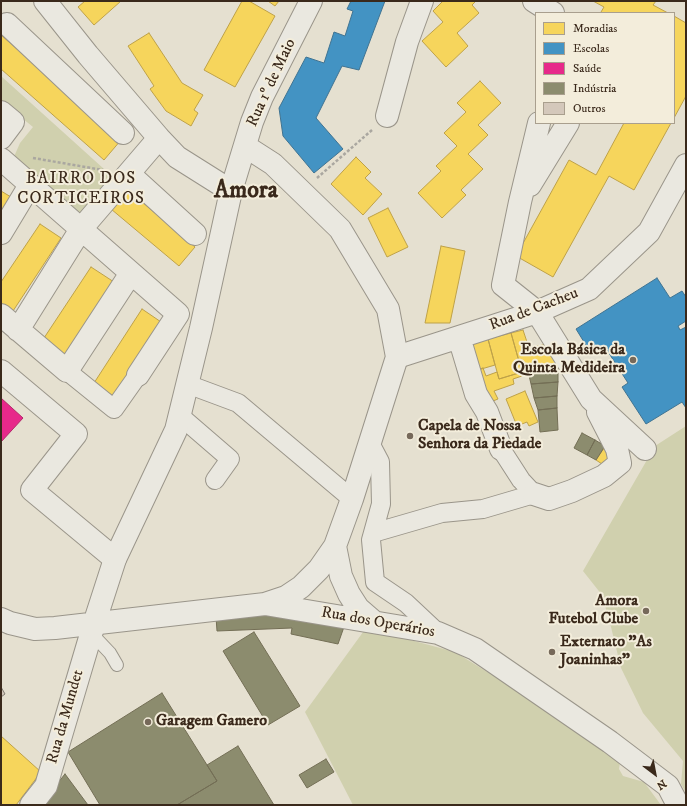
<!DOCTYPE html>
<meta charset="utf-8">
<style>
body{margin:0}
#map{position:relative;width:687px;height:806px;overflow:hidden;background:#e5e0d0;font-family:"IM FELL DW Pica",serif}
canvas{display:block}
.frame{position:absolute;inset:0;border:2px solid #3a291b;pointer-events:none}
.legend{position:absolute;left:535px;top:12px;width:140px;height:112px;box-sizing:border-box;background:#f3eddb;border:1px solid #a99f8e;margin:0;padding:5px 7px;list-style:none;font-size:12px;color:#3a291b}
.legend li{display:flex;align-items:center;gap:8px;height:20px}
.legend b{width:20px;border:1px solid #a99f8e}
.north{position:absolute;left:635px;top:754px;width:40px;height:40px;-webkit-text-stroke:3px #f3eddb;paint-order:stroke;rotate:148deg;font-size:11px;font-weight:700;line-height:16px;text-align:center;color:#3a291b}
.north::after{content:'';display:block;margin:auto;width:14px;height:18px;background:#3a291b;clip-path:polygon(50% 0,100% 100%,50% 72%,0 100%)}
</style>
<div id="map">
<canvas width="687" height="806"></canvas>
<div class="frame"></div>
<ul class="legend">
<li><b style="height:11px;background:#f6d55c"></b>Moradias</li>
<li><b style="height:11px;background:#4393c3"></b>Escolas</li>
<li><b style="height:11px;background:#e7298a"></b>Saúde</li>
<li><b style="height:11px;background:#8c8c6e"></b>Indústria</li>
<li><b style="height:11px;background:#d4c8bb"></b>Outros</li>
</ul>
<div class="north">N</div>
</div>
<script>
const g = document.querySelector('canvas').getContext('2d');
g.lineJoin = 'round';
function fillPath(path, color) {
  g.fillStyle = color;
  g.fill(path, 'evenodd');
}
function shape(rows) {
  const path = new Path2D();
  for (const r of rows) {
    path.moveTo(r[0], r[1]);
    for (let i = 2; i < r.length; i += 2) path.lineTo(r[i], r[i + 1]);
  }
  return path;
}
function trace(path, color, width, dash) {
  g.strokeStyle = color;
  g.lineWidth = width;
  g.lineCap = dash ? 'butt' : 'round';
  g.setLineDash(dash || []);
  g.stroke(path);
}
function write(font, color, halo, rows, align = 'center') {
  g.font = font + ' "IM FELL DW Pica",serif';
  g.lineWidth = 4;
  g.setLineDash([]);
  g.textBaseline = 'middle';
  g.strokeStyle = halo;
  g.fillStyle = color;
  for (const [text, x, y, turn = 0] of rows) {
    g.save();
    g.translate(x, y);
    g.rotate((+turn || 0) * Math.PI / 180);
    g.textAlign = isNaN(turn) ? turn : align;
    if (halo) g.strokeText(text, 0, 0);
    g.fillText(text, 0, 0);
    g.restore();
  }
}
fillPath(shape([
 [1,76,114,178,78,218,13,159,20,143,33,127,1,101],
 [686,426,686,793,681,784,683,761,643,713,621,668,611,627,602,595,583,571,655,446],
 [366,628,455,652,621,755,619,769,623,776,644,782,661,805,353,805,305,712]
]), '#d0d0ae');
const homes = shape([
 [85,1,121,1,94,25,78,7,85,1],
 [242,1,249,1,275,16,235,87,204,70,242,1],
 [268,1,279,1,275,6,268,1],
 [443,1,476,1,472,5,479,13,457,33,468,46,446,67,422,41,443,22,433,11,443,1],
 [593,1,656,1,653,5,668,13,602,13,601,12,604,7,593,1],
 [674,16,686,23,686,96,674,118,674,16],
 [149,33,182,83,203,95,194,110,198,113,191,126,166,111,150,89,154,86,128,46,149,33],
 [1,35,121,140,104,160,1,69,1,35],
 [480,81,501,103,478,125,488,135,468,154,483,169,461,190,466,195,442,218,418,193,441,171,436,166,457,146,444,133,466,112,457,103,480,81],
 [624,123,671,123,634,190,609,176,553,277,516,256,569,160,596,175,624,123],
 [356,157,371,172,365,178,382,194,363,215,331,184,356,157],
 [128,190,195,247,179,266,111,209,128,190],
 [1,191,11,197,1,213,1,191],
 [388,208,408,247,387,257,368,218,388,208],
 [40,224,61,238,13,311,1,303,1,282,40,224],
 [441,246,465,251,450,323,425,323,441,246],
 [91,267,114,282,66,356,42,341,91,267],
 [142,309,164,324,116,398,94,383,142,309],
 [523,330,529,348,547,344,558,364,522,372,511,333,523,330],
 [511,333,522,372,499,379,488,339,511,333],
 [488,339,495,365,478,370,470,344,488,339],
 [483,368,486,376,497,372,499,379,522,372,522,376,513,379,514,384,494,391,498,399,488,403,478,370,483,368],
 [525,391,538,422,529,426,527,422,517,426,506,399,525,391],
 [604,448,613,453,605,466,596,460,604,448],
 [1,736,41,772,16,805,1,805,1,736]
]);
fillPath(homes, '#f6d55c');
trace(homes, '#bea148', 1);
const schools = shape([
 [351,1,385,1,359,70,342,66,316,118,343,149,314,173,283,136,279,108,306,57,324,63,334,32,345,36,353,11,347,9,351,1],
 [657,278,670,298,682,291,686,297,686,321,678,326,680,330,686,327,686,408,682,402,646,424,622,387,628,383,605,347,592,355,576,329,657,278]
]);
fillPath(schools, '#4393c3');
trace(schools, '#407391', 1);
const health = shape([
 [1,398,23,418,1,442,1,398]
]);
fillPath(health, '#e7298a');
trace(health, '#b32969', 1);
const industry = shape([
 [558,364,558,382,531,384,528,371,558,364],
 [558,382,557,396,534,398,531,384,558,382],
 [557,396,557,408,538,410,534,398,557,396],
 [557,408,558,430,540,432,538,410,557,408],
 [582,433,595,440,587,455,574,448,582,433],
 [595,440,605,446,596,460,587,455,595,440],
 [284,614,345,624,338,644,291,634,292,628,217,631,216,617,284,614],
 [254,632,300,706,268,725,223,651,254,632],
 [162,693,217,781,177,805,100,805,68,752,162,693],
 [238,746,274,805,177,805,217,781,207,765,238,746],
 [326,759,334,772,307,788,299,775,326,759],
 [65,774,88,805,40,805,65,774]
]);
fillPath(industry, '#8c8c6e');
trace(industry, '#736e55', 1);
const building = shape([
 [1,687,5,694,1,697,1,687]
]);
fillPath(building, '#d4c8bb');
trace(building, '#817c72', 1);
const service = shape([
 [91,633,110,653,117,665]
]);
const pedestrian = shape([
 [67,371,114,409,138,375],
 [187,384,238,403,352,499],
 [179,415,230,459,215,480],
 [370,443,380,462,381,504,371,540,375,582,406,603,438,633],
 [373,533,442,513,483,509,534,494,521,480,501,449]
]);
const minor = shape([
 [45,1,88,55,159,138,177,157,231,191],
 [534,1,553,13],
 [7,24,123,133],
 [1,112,13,122,1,138],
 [387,116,407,42,422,1],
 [539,123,520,202,503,285,537,312,591,399,645,449],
 [1,159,178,314,138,375],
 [129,174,195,234],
 [530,185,568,123],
 [1,233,30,185],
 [1,315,67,371,131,273],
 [18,330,81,229,159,138],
 [459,337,476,394,487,412,501,449],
 [397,357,537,312,589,289,649,232,686,165],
 [1,371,76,434,32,490,115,559],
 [534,494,549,499,572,491,604,476,620,463,617,449,598,412],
 [31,805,46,786,94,624]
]);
const tertiary = shape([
 [245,146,273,164,340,229,388,309,397,357,352,499,335,546,319,569,301,587,286,597,265,604],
 [335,546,341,576,349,594,358,608,373,621],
 [1,619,10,623,35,629,55,628,265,604,438,633,475,649,610,742,668,786,678,805],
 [94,624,115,559,176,430,201,328,231,191,252,122,262,97,311,1]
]);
trace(service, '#9a958a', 14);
trace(pedestrian, '#9a958a', 20);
trace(minor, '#9a958a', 24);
trace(tertiary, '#9a958a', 24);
trace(shape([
 [33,158,103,170],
 [317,178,372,130]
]), '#aaa7a0', 2.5, [3, 2]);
trace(service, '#eae8e0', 12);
trace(pedestrian, '#eae8e0', 18);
trace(minor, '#eae8e0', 22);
trace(tertiary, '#eae8e0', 22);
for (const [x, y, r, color] of [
 [633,360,4,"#76695a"],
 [410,436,4,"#76695a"],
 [646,611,4,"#76695a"],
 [552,652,4,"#76695a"],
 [148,722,4,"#76695a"]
]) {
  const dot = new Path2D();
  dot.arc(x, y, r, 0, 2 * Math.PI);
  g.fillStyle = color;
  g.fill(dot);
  trace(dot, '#f3eddb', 1.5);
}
write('16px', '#3a291b', '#f3eddb', [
 ["Rua 1º de Maio",272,83,-65],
 ["Rua de Cacheu",534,310,-21],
 ["Rua dos Operários",378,623,10],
 ["Rua da Mundet",66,717,-74]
]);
write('bold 16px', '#3a291b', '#f3eddb', [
 ["Escola Básica da",625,351,"right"],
 ["Quinta Medideira",625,369,"right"],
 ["Capela de Nossa",418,427],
 ["Senhora da Piedade",418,445],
 ["Amora",638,602,"right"],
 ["Futebol Clube",638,620,"right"],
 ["Externato \"As",560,643],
 ["Joaninhas\"",560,661],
 ["Garagem Gamero",156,722]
], 'left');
g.letterSpacing = '1px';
write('17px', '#3a291b', '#f3eddb', [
 ["BAIRRO DOS",81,179],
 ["CORTICEIROS",81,199]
]);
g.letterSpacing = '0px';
write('bold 24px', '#3a291b', '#f3eddb', [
 ["Amora",246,192]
]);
</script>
